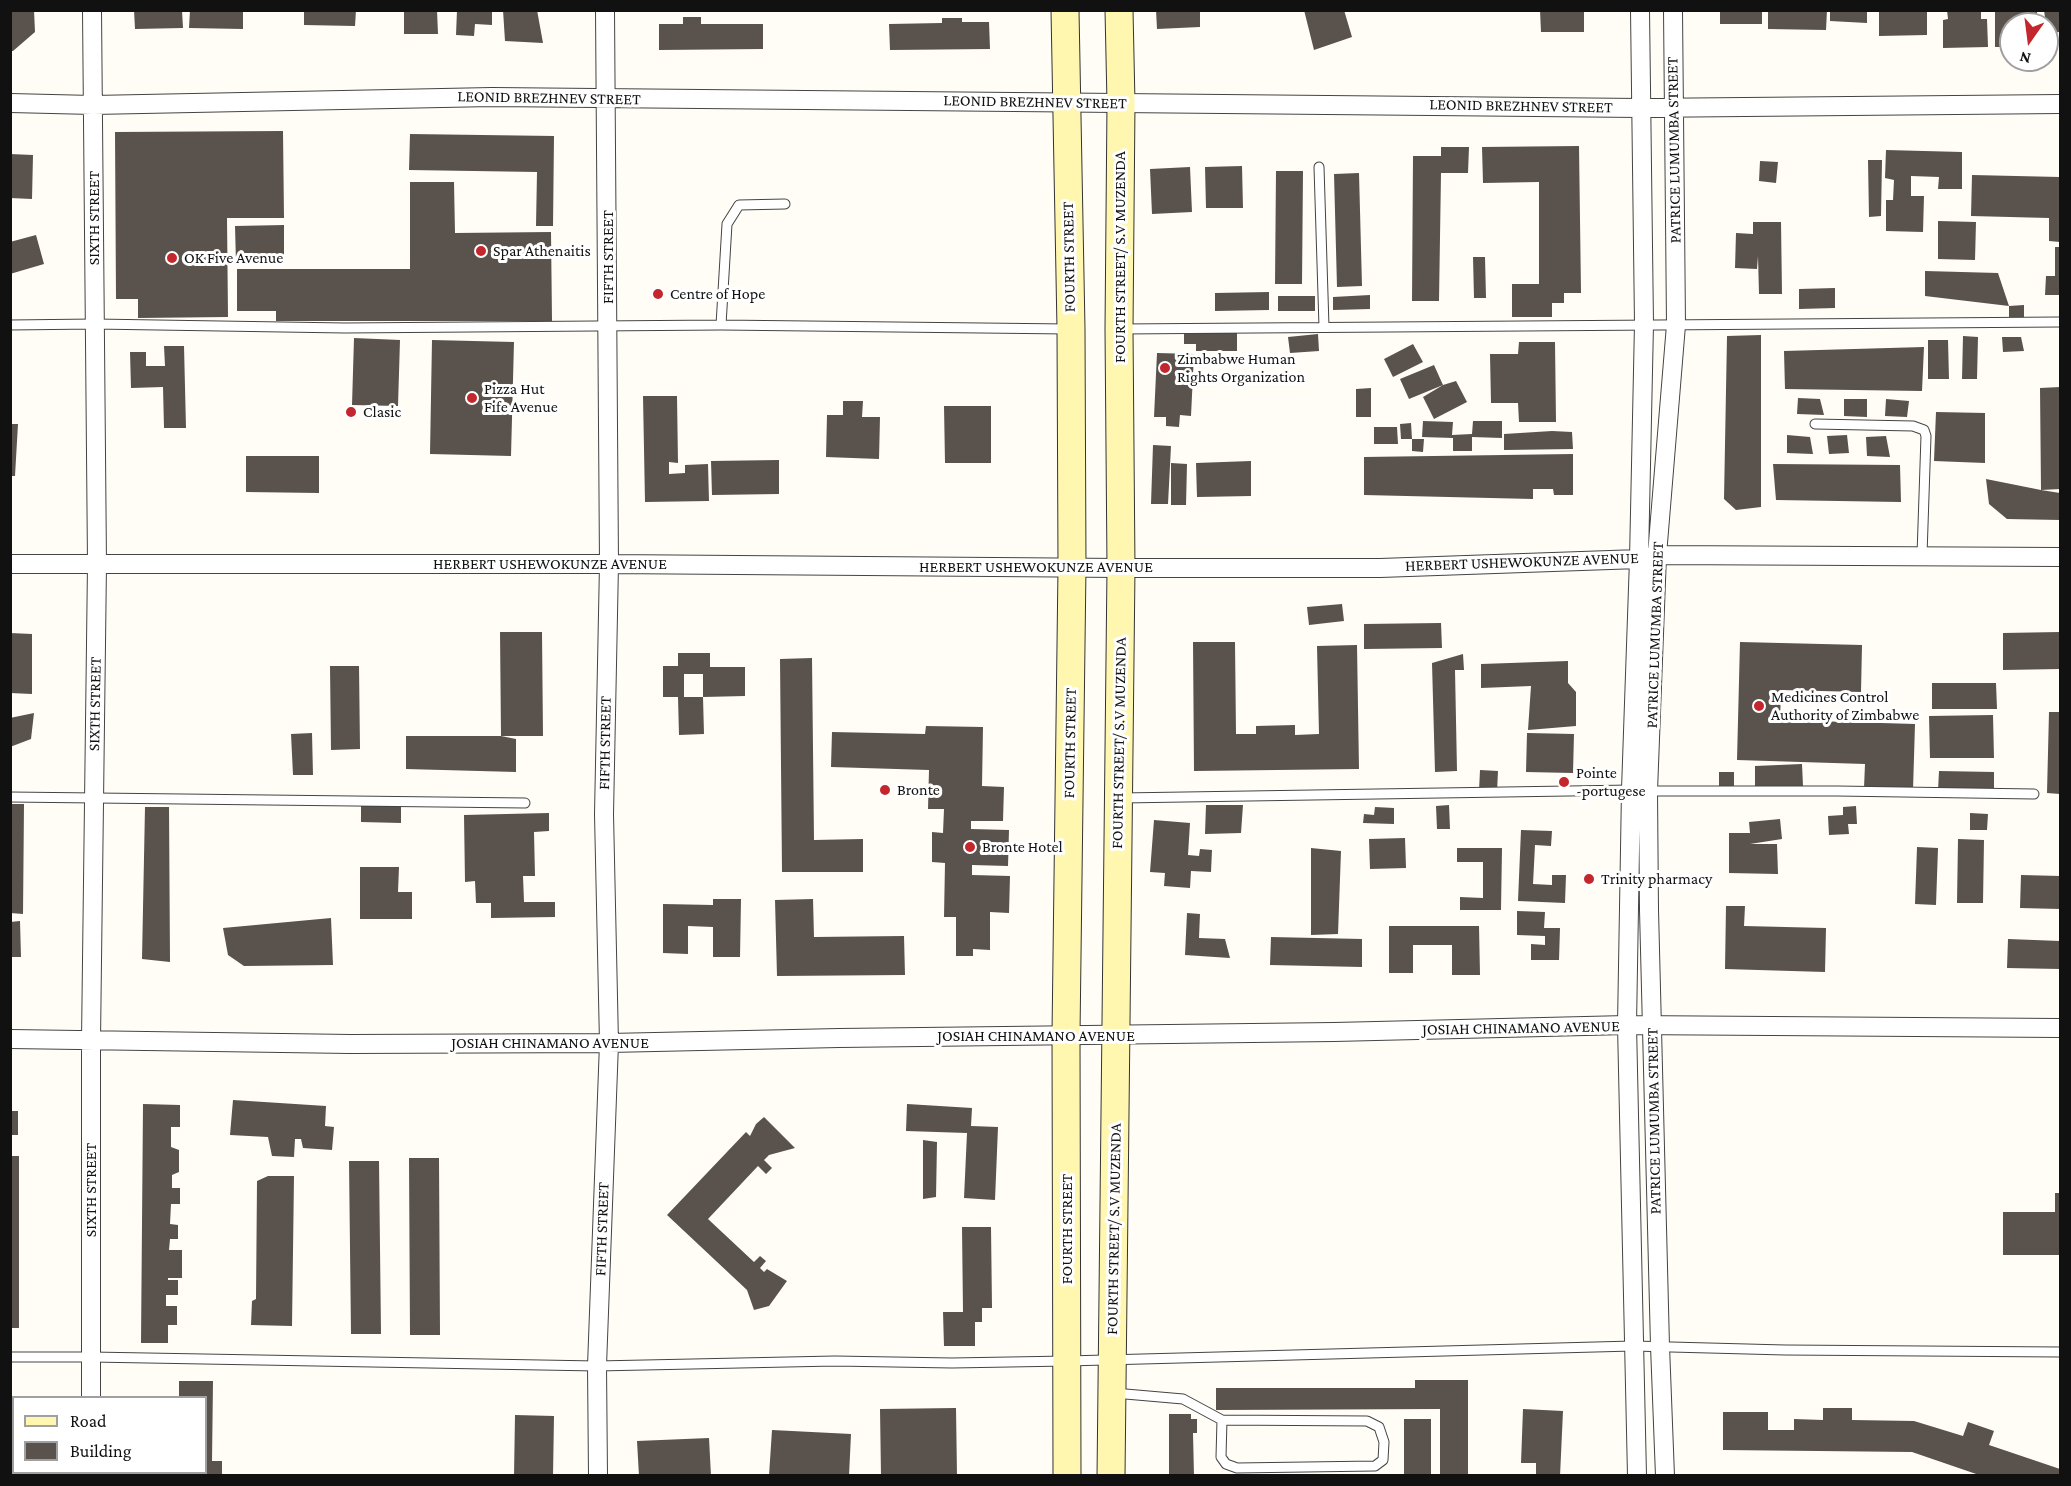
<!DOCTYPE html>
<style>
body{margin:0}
#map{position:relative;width:2071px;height:1486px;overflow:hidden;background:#fffdf5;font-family:"Crimson Pro",serif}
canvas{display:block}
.frame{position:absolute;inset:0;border:12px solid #111;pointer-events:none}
.legend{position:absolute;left:12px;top:1396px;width:195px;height:78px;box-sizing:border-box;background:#fff;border:2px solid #a0a0a0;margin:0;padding:8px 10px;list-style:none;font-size:18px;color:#111}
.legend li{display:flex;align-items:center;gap:12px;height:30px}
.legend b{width:30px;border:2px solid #a0a0a0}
.north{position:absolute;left:1999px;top:12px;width:60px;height:60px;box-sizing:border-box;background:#fff;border:2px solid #a0a0a0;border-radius:50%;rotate:194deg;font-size:16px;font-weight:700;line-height:24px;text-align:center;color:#111}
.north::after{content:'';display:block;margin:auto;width:21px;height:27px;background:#c4262e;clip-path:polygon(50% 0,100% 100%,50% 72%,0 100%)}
</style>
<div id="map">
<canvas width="2071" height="1486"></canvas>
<div class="frame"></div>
<ul class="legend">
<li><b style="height:8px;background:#fff6b0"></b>Road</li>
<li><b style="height:16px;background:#5a524d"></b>Building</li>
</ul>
<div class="north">N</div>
</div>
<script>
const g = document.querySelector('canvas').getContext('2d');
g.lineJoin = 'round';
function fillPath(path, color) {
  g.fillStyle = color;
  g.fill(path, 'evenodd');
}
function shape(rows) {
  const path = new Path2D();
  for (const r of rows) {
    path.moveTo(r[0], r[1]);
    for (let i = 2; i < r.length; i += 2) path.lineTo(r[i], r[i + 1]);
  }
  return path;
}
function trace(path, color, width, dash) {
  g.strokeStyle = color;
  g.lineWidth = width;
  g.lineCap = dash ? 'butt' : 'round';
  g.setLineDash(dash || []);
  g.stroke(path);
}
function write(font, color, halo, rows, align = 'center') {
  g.font = font + ' "Crimson Pro",serif';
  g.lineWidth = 6;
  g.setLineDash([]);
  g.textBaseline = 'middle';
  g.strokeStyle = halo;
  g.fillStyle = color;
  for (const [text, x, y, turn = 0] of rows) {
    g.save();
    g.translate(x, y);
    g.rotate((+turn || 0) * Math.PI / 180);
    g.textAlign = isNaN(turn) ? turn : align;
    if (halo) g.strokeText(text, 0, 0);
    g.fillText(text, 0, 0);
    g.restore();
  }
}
fillPath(shape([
 [10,10,34,10,35,32,13,51,10,51],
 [134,10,182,10,183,28,135,29],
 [190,10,243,10,243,29,189,28],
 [304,10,356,10,355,26,304,25],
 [404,10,437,10,438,34,404,34],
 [457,10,492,10,492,25,475,24,474,36,456,35],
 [503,10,537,10,543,43,505,41],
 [1156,10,1200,10,1200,27,1157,29],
 [1304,10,1344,10,1352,37,1314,50],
 [1540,10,1584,10,1584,32,1541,32],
 [1720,10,1762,10,1762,24,1720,24],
 [1768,10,1827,10,1826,30,1768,29],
 [1830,10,1867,10,1867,23,1830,21],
 [1879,10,1927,10,1927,35,1879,36],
 [1947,10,1981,10,1981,19,1987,19,1988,47,1943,48,1943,20,1948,19],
 [1995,10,2037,10,2037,24,2011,24,2011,47,1995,47],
 [2044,10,2060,10,2060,32,2047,33],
 [683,17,701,17,701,24,763,24,763,49,659,50,659,24,683,24],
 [942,18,962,18,962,22,989,22,990,49,890,50,889,24,942,23],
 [283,131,284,218,227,218,228,317,138,318,138,299,116,299,115,132],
 [410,134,554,136,553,226,536,226,537,172,409,170],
 [1579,146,1581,293,1564,293,1564,303,1552,303,1552,317,1512,317,1512,284,1539,284,1539,182,1483,183,1482,147],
 [1441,147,1469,147,1468,173,1441,173,1439,301,1412,301,1413,156,1441,156],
 [1886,150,1962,152,1962,189,1938,189,1939,177,1911,176,1911,196,1924,196,1923,232,1886,231,1886,200,1893,200,1894,180,1885,178],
 [10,154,33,155,32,199,10,198],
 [1868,160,1882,160,1881,216,1869,217],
 [1760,161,1778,162,1776,183,1759,181],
 [1242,166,1243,208,1206,208,1205,167],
 [1190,167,1192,212,1152,214,1150,169],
 [1276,171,1303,171,1302,284,1275,284],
 [1359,173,1362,286,1337,287,1334,174],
 [1972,175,2060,177,2060,242,2049,241,2049,218,1971,216],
 [410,182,454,182,455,233,551,232,552,321,276,321,276,311,237,311,237,269,410,269],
 [1938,221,1976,222,1975,260,1938,259],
 [1753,222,1781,222,1782,294,1759,294,1758,256,1757,269,1735,268,1736,233,1753,234],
 [284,225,284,262,236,263,235,226],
 [36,235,44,264,10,274,10,242],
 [2055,247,2060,247,2060,295,2045,295,2046,276,2055,276],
 [1473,257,1485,257,1486,298,1474,298],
 [1925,271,1998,273,2009,306,1925,296],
 [1835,288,1835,308,1799,309,1799,289],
 [1269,292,1269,310,1215,311,1215,293],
 [1370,295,1370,309,1333,310,1333,297],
 [1278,296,1315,296,1315,311,1278,311],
 [2024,305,2024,320,2009,320,2009,306],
 [1184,333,1237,333,1237,351,1196,351,1196,344,1184,344],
 [1318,334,1319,351,1290,353,1288,337],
 [1761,335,1761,507,1736,510,1724,499,1727,336],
 [1963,336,1978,337,1977,379,1962,379],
 [2002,337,2021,337,2024,351,2003,352],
 [354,338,400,340,398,406,352,405],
 [432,340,514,342,511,456,430,454],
 [1928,340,1948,340,1949,379,1928,379],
 [1519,342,1555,342,1556,422,1519,422,1518,403,1491,403,1490,354,1518,354],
 [1413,344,1423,362,1393,377,1384,359],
 [164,346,184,346,186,428,164,428,163,387,131,388,130,352,146,352,146,366,165,366],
 [1924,347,1922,391,1785,389,1784,351],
 [1157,353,1194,354,1191,416,1180,415,1179,427,1166,426,1166,417,1154,417],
 [1434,365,1443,385,1456,381,1467,402,1434,419,1423,397,1443,385,1409,399,1400,379],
 [2060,387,2060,489,2041,490,2060,493,2060,520,2007,519,1989,504,1986,479,2041,490,2040,388],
 [1371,388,1371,417,1356,417,1356,389],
 [643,396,677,396,678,463,669,462,669,474,685,473,685,465,708,464,709,501,645,502],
 [1798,398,1820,399,1824,415,1797,414],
 [1844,399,1867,399,1867,417,1844,416],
 [1886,399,1909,401,1907,417,1885,416],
 [843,401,863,401,862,417,880,417,879,459,826,457,827,415,843,415],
 [944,406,991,406,991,463,945,463],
 [1936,412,1985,413,1985,463,1934,461],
 [1423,421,1453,422,1452,435,1472,434,1473,421,1502,421,1502,438,1472,437,1472,451,1453,451,1453,438,1422,437],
 [1411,423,1412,439,1424,439,1423,452,1412,451,1412,439,1401,439,1400,424],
 [10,424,18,424,15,476,10,476],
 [1374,427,1397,427,1398,444,1374,444],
 [1552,431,1572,432,1573,449,1504,450,1504,434],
 [1787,435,1810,437,1813,454,1787,453],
 [1847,435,1849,453,1829,454,1827,436],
 [1886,436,1890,457,1867,456,1866,437],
 [1153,445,1171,446,1168,504,1151,504],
 [1573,454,1573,495,1554,495,1553,489,1533,489,1533,499,1364,495,1364,457],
 [246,456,319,456,319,493,246,492],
 [779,460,779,494,712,495,711,461],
 [1251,461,1251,496,1197,497,1196,463],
 [1171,463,1187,464,1186,505,1171,505],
 [1773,464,1900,465,1901,502,1776,500],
 [1342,604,1344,621,1309,625,1307,607],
 [1441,623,1442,648,1364,649,1364,624],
 [500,632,542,632,543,736,501,736,516,739,516,772,406,769,406,736,501,736],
 [2060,632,2060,669,2003,670,2003,633],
 [10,633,32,634,32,694,10,693],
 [1193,642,1235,642,1236,734,1256,734,1256,726,1295,725,1295,735,1319,734,1317,646,1357,645,1359,769,1194,771],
 [1740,642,1862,645,1861,692,1781,690,1780,720,1915,724,1913,790,1864,788,1865,764,1737,760],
 [678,653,710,653,710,667,745,667,745,696,703,697,704,734,679,735,678,697,663,697,663,666,678,666],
 [684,674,703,674,703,697,684,697],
 [1463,654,1464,670,1455,670,1457,771,1435,772,1432,663],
 [812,658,814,840,863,839,863,872,782,872,780,659],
 [1568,661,1568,683,1576,692,1576,726,1528,730,1531,686,1481,688,1481,664],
 [330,666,359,666,360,749,331,750],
 [1932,683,1996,683,1997,709,1932,709],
 [2049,712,2060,712,2060,794,2047,793],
 [34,713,31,739,10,747,10,718],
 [1993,715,1994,758,1930,758,1929,716],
 [926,726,983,727,982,786,1004,787,1003,821,971,821,971,829,1009,830,1008,866,972,865,972,875,1010,876,1009,913,990,912,990,950,973,949,973,956,956,956,956,917,944,917,945,863,932,862,932,832,943,833,944,809,928,809,929,770,831,767,832,732,925,734],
 [312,733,313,775,293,775,291,734],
 [1527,733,1574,734,1573,773,1526,772],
 [1802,764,1803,786,1755,788,1755,766],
 [1480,770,1498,771,1497,792,1479,791],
 [1939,771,1994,772,1994,792,1938,791],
 [1719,772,1734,772,1734,790,1719,790],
 [10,804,24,804,23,914,10,913],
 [361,805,401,805,401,823,361,822],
 [1206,805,1243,805,1241,833,1205,834],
 [1449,805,1450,829,1437,829,1436,806],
 [1856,806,1857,824,1848,824,1849,834,1829,835,1828,816,1843,815,1843,807],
 [145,807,169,807,170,962,142,959],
 [1375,807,1394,808,1394,824,1363,823,1364,814,1374,815],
 [549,813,549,831,534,832,535,876,523,876,524,902,555,902,555,917,491,918,491,903,476,903,475,881,465,882,464,815],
 [1970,813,1988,814,1987,830,1970,830],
 [1780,819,1782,839,1750,844,1777,844,1778,874,1729,873,1729,833,1750,833,1749,822],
 [1154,820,1190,823,1188,855,1199,856,1200,849,1212,850,1211,872,1191,871,1190,888,1164,886,1165,873,1150,872],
 [1521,830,1552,831,1551,846,1535,845,1533,884,1552,885,1552,875,1566,875,1565,903,1518,901],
 [1405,838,1406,868,1370,869,1369,839],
 [1958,839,1984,840,1983,903,1957,903],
 [1917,847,1938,848,1936,905,1915,904],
 [1311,848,1341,851,1338,934,1311,935],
 [1457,848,1502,848,1501,910,1460,910,1460,897,1483,898,1483,862,1457,862],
 [360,867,399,867,398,892,412,892,412,919,360,919],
 [2021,875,2060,876,2060,909,2020,908],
 [713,899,741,899,740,957,713,957,713,927,688,926,688,954,663,953,663,904,713,905],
 [813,899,814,937,904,936,905,975,777,976,775,900],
 [1726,906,1745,906,1744,926,1826,928,1825,972,1725,969],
 [1517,911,1545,912,1544,928,1560,928,1559,960,1531,960,1531,944,1545,945,1545,936,1517,935],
 [1187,913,1200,914,1199,938,1225,939,1230,958,1185,955],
 [331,918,333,965,244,966,228,955,223,928],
 [20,921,21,957,10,957,10,922],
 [1389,926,1479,926,1480,975,1452,975,1452,945,1413,945,1413,973,1389,973],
 [1271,937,1362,939,1362,967,1270,965],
 [2008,939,2060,941,2060,969,2007,968],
 [233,1100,326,1106,325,1126,334,1127,332,1150,303,1148,301,1139,295,1139,294,1157,272,1156,268,1137,230,1135],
 [143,1104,180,1105,180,1127,171,1127,171,1147,179,1150,179,1172,172,1175,172,1188,180,1188,180,1204,171,1204,170,1224,178,1225,178,1239,170,1239,169,1250,182,1250,182,1278,168,1278,168,1280,178,1280,178,1295,166,1295,166,1306,177,1306,177,1325,168,1325,168,1343,141,1343],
 [907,1104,972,1108,971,1126,998,1127,995,1200,964,1198,967,1133,906,1131],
 [10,1111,18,1111,18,1135,10,1135],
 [764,1117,795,1148,769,1155,764,1160,772,1168,766,1174,758,1166,708,1219,754,1262,760,1256,766,1261,760,1268,764,1272,767,1269,787,1281,769,1306,754,1310,747,1290,667,1215,746,1132,750,1136,756,1124],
 [923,1140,937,1142,936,1197,923,1199],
 [10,1156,19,1156,19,1328,10,1328],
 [409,1158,439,1158,440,1335,410,1335],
 [349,1161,379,1161,381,1334,351,1334],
 [268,1176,294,1176,292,1326,251,1325,252,1301,256,1299,257,1181],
 [2055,1193,2060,1193,2060,1255,2003,1255,2003,1212,2055,1212],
 [962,1227,991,1227,992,1308,982,1308,982,1322,975,1322,975,1346,944,1346,943,1312,963,1312],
 [1415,1380,1468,1380,1468,1476,1440,1476,1440,1409,1216,1410,1216,1388,1415,1388],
 [179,1381,213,1381,212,1461,222,1461,222,1476,202,1476,202,1473,206,1473,206,1398,179,1398],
 [956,1408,957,1476,881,1476,880,1409],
 [1823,1408,1852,1408,1852,1420,1914,1421,1963,1436,1968,1422,1994,1431,1989,1445,2060,1469,2060,1476,1982,1476,1912,1452,1723,1450,1723,1412,1768,1412,1768,1430,1794,1430,1794,1419,1823,1420],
 [1523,1409,1563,1411,1560,1476,1536,1476,1536,1463,1521,1463],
 [1169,1414,1191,1414,1191,1419,1197,1419,1197,1433,1193,1433,1194,1476,1169,1476],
 [515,1415,554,1416,553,1476,514,1476],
 [1404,1419,1431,1419,1431,1476,1404,1476],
 [772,1430,851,1434,849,1476,769,1476],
 [709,1438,711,1476,639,1476,637,1441]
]), '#5a524d');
const lane = shape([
 [1319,167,1324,327],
 [10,325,95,324,345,328,721,325,1068,329],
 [721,325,727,224,739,205,785,204],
 [1121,329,2060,322],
 [1815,424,1913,426,1924,430,1926,436,1922,555],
 [1646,791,1837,791,2034,794],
 [10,797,525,803],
 [1121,798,1632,790],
 [10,1357,91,1357,597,1366,835,1361,952,1363,1067,1361,1633,1346,1785,1350,2060,1352],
 [1114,1393,1183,1399,1222,1420,1367,1421,1379,1427,1384,1442,1383,1460,1375,1466,1237,1468,1226,1464,1221,1457,1222,1420]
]);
const street = shape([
 [10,103,93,105,492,97,1640,108,2060,104],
 [10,564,609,564,1121,568,1380,568,1639,559,1657,555,2060,557],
 [10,1039,350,1044,609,1043,839,1038,1334,1032,1627,1025,2060,1028],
 [91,1398,91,1040,97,564,92,10],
 [91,1476,91,1472],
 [598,1476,597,1366,609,1043,604,814,609,564,605,10],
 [1637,1476,1627,1025,1631,790,1639,559,1644,324,1640,10],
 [1665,1476,1660,1346,1649,910,1648,791,1657,555,1676,325,1673,10]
]);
const secondary = shape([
 [1065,10,1071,329,1072,567,1066,1034,1067,1476],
 [1111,1476,1121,568,1119,329,1121,103,1119,10]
]);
trace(lane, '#444', 11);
trace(street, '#444', 20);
trace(secondary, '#333', 29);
trace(lane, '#fff', 9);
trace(street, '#fff', 18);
trace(secondary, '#fff6b0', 27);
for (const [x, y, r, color] of [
 [481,251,6,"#c4262e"],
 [172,258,6,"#c4262e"],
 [658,294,6,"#c4262e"],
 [1165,368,6,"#c4262e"],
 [472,398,6,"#c4262e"],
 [351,412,6,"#c4262e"],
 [1759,706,6,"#c4262e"],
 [1564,782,6,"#c4262e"],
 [885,790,6,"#c4262e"],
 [970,847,6,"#c4262e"],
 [1589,879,6,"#c4262e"]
]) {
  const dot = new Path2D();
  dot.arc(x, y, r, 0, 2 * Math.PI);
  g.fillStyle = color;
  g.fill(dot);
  trace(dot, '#fff', 2);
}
write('16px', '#111', '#fff', [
 ["LEONID BREZHNEV STREET",549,98,1],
 ["LEONID BREZHNEV STREET",1035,102,1],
 ["LEONID BREZHNEV STREET",1521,106,1],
 ["PATRICE LUMUMBA STREET",1674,150,-91],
 ["SIXTH STREET",94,218,-90],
 ["FIFTH STREET",608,257,-90],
 ["FOURTH STREET",1069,257,-91],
 ["FOURTH STREET/ S.V MUZENDA",1120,257,-90],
 ["HERBERT USHEWOKUNZE AVENUE",1522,562,-2],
 ["HERBERT USHEWOKUNZE AVENUE",550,564],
 ["HERBERT USHEWOKUNZE AVENUE",1036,567],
 ["PATRICE LUMUMBA STREET",1655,635,-88],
 ["SIXTH STREET",95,704,-89],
 ["FIFTH STREET",605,743,-89],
 ["FOURTH STREET",1070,743,-89],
 ["FOURTH STREET/ S.V MUZENDA",1119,743,-89],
 ["JOSIAH CHINAMANO AVENUE",1521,1028,-1],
 ["JOSIAH CHINAMANO AVENUE",1036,1036],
 ["JOSIAH CHINAMANO AVENUE",550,1043],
 ["PATRICE LUMUMBA STREET",1654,1121,-91],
 ["SIXTH STREET",91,1190,-90],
 ["FIFTH STREET",602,1229,-88],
 ["FOURTH STREET",1067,1229,-90],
 ["FOURTH STREET/ S.V MUZENDA",1114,1229,-89]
]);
write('16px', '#111', '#fff', [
 ["Spar Athenaitis",493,251],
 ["OK Five Avenue",184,258],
 ["Centre of Hope",670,294],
 ["Zimbabwe Human",1177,359],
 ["Rights Organization",1177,377],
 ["Pizza Hut",484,389],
 ["Fife Avenue",484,407],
 ["Clasic",363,412],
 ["Medicines Control",1771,697],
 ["Authority of Zimbabwe",1771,715],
 ["Pointe",1576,773],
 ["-portugese",1576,791],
 ["Bronte",897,790],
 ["Bronte Hotel",982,847],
 ["Trinity pharmacy",1601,879]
], 'left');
</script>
